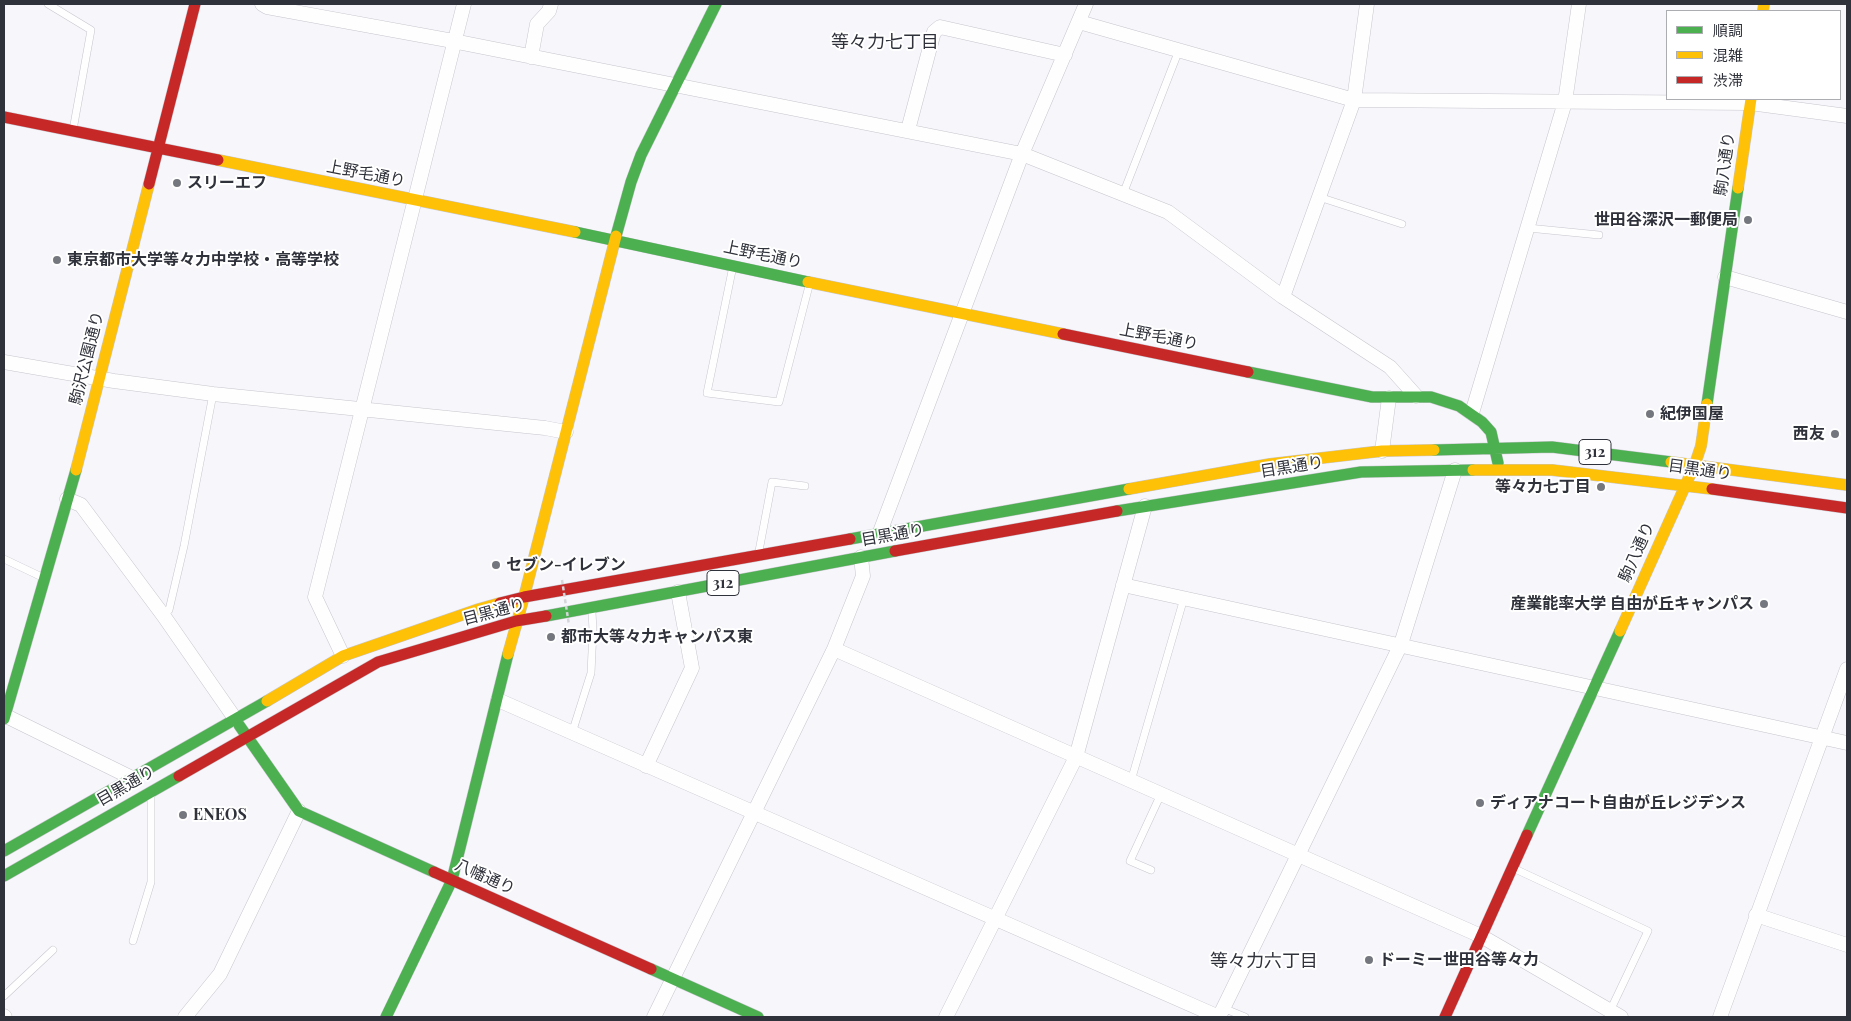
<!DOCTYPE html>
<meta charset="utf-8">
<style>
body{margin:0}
#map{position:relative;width:1851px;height:1021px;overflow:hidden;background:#f6f6fb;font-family:"Playfair Display","Noto Sans JP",serif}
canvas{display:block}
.frame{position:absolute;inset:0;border:5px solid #30323b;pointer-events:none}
.legend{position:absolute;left:1666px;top:10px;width:175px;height:90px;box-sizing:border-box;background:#fff;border:1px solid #acadb1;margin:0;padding:6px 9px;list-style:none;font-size:15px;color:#30323b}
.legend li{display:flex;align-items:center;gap:10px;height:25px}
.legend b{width:25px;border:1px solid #acadb1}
</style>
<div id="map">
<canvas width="1851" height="1021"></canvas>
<div class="frame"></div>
<ul class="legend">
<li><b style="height:6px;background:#4caf50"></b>順調</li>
<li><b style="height:6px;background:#ffc107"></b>混雑</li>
<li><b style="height:6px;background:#c62828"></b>渋滞</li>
</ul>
</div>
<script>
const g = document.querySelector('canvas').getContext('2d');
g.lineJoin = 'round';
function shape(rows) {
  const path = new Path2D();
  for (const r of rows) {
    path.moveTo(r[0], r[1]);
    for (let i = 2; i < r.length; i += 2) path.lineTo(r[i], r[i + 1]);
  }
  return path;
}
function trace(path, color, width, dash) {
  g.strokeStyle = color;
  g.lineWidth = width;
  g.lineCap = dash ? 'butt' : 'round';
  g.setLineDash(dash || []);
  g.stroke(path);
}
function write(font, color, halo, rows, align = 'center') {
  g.font = font + ' "Playfair Display","Noto Sans JP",serif';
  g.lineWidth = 4;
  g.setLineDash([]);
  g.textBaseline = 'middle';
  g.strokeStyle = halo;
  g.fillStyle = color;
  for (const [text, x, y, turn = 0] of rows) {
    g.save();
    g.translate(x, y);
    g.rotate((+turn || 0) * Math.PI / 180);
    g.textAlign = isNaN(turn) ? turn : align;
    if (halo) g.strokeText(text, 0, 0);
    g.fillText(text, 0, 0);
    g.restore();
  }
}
const lane = shape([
 [48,4,91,30,73,130],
 [1123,194,1179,50],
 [1319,197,1402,224],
 [1528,228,1599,235],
 [733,266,707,393,779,402,810,282],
 [759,551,772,482,805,486],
 [4,559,44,578],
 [163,615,169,610,184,546,213,394],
 [572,733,591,673,593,630,592,612],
 [1131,781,1184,598],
 [1513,868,1648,931,1610,1011],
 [1151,870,1130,861,1161,794],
 [133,941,151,882,151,795],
 [4,996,53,950],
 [1223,1008,1245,1017]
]);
const street = shape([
 [262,4,267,7,453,41,1022,154,1168,212,1283,297,1390,367,1416,396],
 [1079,22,1354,100,1750,103,1847,116],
 [531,57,537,24,549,11,551,4],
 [908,130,934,32,940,27,1065,55],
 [1725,277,1847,312],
 [1283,297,1354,100,1367,4],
 [4,362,114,381,213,394,545,428,566,432],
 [1472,413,1565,102,1579,4],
 [1382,451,1389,398],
 [67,499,81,505,163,615,236,720],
 [880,532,1022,154,1086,4],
 [1123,585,1847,743],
 [834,649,1481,936,1621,1017],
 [343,656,315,597,464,4],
 [498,700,1219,1017],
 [4,715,132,778],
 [646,766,692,668,678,592],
 [1756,915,1847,945],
 [4,1016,5,1017],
 [185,1017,220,974,299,811],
 [654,1017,834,649,863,576,861,557],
 [946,1017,1076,757,1145,506],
 [1219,1017,1401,644,1455,470],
 [1720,1017,1847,669]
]);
const fast = shape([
 [575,232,808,282],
 [616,236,631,182,641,155,716,4],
 [1248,372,1372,397,1431,397,1459,406,1482,422,1491,432,1498,463],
 [1707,404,1738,188],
 [1434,450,1552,447,1671,462],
 [1117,511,1361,472,1473,470],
 [850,539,1129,489],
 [546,616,895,551],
 [4,719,76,470],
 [239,725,299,811,434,872],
 [1527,835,1620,631],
 [4,851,267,701],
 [4,876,179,776],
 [651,969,758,1017],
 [386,1017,452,880,508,654]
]);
const slow = shape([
 [1763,11,1764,4],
 [218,160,575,232],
 [1738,188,1751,99],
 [808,282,1063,334],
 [1671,462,1847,485],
 [76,470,149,184],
 [1473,470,1552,470,1712,489],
 [1129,489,1270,464,1382,451,1434,450],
 [1620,631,1695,464,1701,446,1707,404],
 [508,654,524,597,616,236],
 [267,701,343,656,479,609,500,603]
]);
const jam = shape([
 [4,117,218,160],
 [149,184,195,4],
 [1063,334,1248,372],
 [1712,489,1847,508],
 [895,551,1117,511],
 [500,603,524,597,850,539],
 [179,776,378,662,516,621,546,616],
 [434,872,651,969],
 [1445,1017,1527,835]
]);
trace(lane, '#c6c6cd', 8);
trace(street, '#c6c6cd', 15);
trace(fast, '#c6c6cd', 12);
trace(slow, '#c6c6cd', 12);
trace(jam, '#c6c6cd', 12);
trace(lane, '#fefefe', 7);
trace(street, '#fefefe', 14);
trace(fast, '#4caf50', 11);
trace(slow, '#ffc107', 11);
trace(jam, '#c62828', 11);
trace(shape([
 [562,580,569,625]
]), '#d5d6da', 2.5, [4, 2.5]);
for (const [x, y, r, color] of [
 [177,183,5,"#75777e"],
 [1748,220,5,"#75777e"],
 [57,260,5,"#75777e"],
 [1650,414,5,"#75777e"],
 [1835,434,5,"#75777e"],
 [1601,487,5,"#75777e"],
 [496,565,5,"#75777e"],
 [1764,604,5,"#75777e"],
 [551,637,5,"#75777e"],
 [1480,803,5,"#75777e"],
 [183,815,5,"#75777e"],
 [1369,960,5,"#75777e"]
]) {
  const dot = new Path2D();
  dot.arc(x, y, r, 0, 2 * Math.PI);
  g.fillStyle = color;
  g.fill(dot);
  trace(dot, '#fff', 2);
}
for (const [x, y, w] of [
 [1595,452,32],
 [723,583,32]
]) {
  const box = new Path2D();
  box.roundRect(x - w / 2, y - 12.5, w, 25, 4);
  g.fillStyle = '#fff';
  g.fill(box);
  trace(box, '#30323b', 1);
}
write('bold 15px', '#30323b', null, [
 ["312",1595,452],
 ["312",723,583]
]);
write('16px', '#30323b', '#fff', [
 ["駒八通り",1725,164,-82],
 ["上野毛通り",366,174,11],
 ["上野毛通り",763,255,12],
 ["上野毛通り",1159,337,11],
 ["駒沢公園通り",87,358,-76],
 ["目黒通り",1292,467,-9],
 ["目黒通り",1700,470,8],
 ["目黒通り",893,535,-10],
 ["駒八通り",1637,552,-66],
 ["目黒通り",494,612,-15],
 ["目黒通り",126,786,-30],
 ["八幡通り",485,877,24]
]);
write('bold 16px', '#30323b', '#fff', [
 ["スリーエフ",187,183],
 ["世田谷深沢一郵便局",1738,220,"right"],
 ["東京都市大学等々力中学校・高等学校",67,260],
 ["紀伊国屋",1660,414],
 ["西友",1825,434,"right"],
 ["等々力七丁目",1591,487,"right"],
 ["セブン-イレブン",506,565],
 ["産業能率大学 自由が丘キャンパス",1754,604,"right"],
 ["都市大等々力キャンパス東",561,637],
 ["ディアナコート自由が丘レジデンス",1490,803],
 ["ENEOS",193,815],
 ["ドーミー世田谷等々力",1379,960]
], 'left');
write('18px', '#30323b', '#fff', [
 ["等々力七丁目",885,42],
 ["等々力六丁目",1264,961]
]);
</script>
